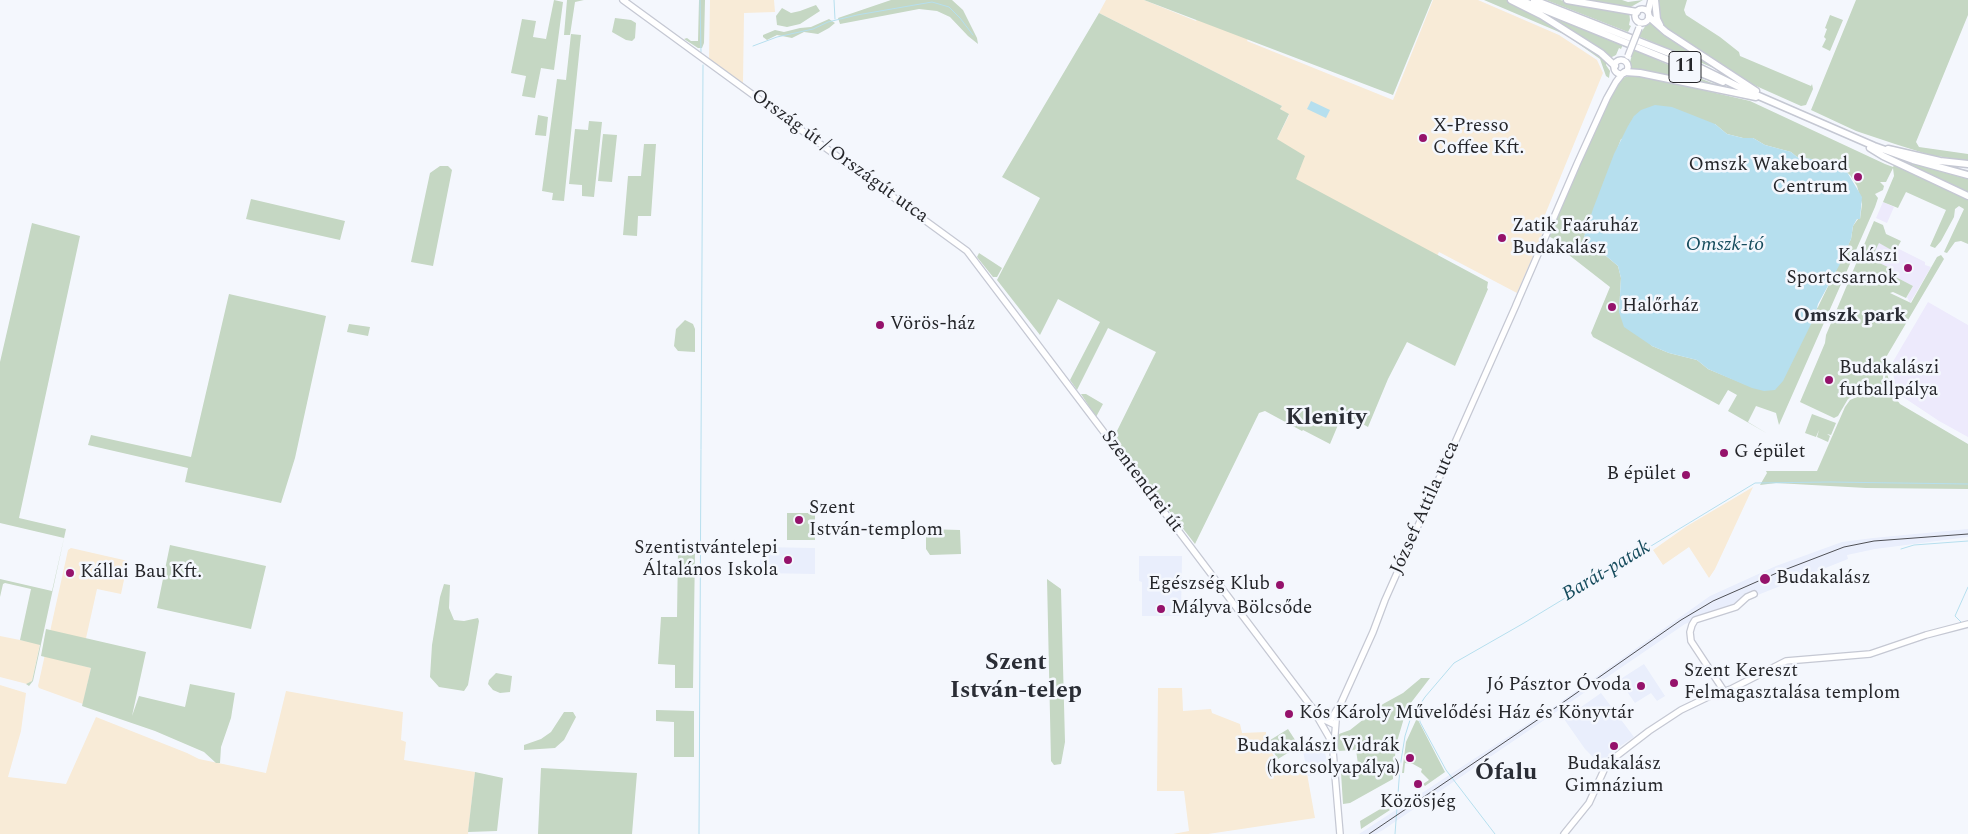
<!DOCTYPE html>
<meta charset="utf-8">
<style>
body{margin:0}
canvas{display:block;background:#f4f7fd}
</style>
<canvas width="1968" height="834"></canvas>
<script>
const g = document.querySelector('canvas').getContext('2d');
g.lineJoin = 'round';
function fillPath(path, color) {
  g.fillStyle = color;
  g.fill(path, 'evenodd');
}
function shape(rows) {
  const path = new Path2D();
  for (const r of rows) {
    if (r.length === 3) {
      path.moveTo(r[0] + r[2], r[1]);
      path.arc(r[0], r[1], r[2], 0, 2 * Math.PI);
      continue;
    }
    path.moveTo(r[0], r[1]);
    for (let i = 2; i < r.length; i += 2) path.lineTo(r[i], r[i + 1]);
  }
  return path;
}
function trace(path, color, width, dash) {
  g.strokeStyle = color;
  g.lineWidth = width;
  g.lineCap = dash ? 'butt' : 'round';
  g.setLineDash(dash || []);
  g.stroke(path);
}
function write(font, color, halo, rows, align = 'center') {
  g.font = font + ' Spectral,serif';
  g.lineWidth = 5;
  g.setLineDash([]);
  g.textBaseline = 'middle';
  g.strokeStyle = halo;
  g.fillStyle = color;
  for (const [text, x, y, turn = 0] of rows) {
    g.save();
    g.translate(x, y);
    g.rotate((+turn || 0) * Math.PI / 180);
    g.textAlign = isNaN(turn) ? turn : align;
    if (halo) g.strokeText(text, 0, 0);
    g.fillText(text, 0, 0);
    g.restore();
  }
}
fillPath(shape([
 [1883,202,1894,207,1887,223,1876,218],
 [1879,243,1895,251,1897,248,1925,262,1925,265,1931,267,1910,303,1907,297,1913,286,1889,274,1891,270,1871,258],
 [1928,302,1968,325,1968,437,1939,421,1900,395,1895,383,1891,365]
]), '#edeafc');
fillPath(shape([
 [710,0,774,0,775,12,744,13,743,83,709,59],
 [1106,0,1144,0,1196,21,1206,0,1264,0,1247,41,1393,100,1433,0,1478,0,1559,35,1597,60,1603,73,1540,227,1544,230,1517,293,1439,252,1437,256,1294,180,1277,139,1289,115,1280,109,1282,106,1099,13],
 [1753,487,1715,569,1709,578,1689,547,1663,565,1653,550,1687,526],
 [71,548,128,561,121,594,97,589,80,665,91,668,83,704,39,688,38,686,68,550],
 [0,636,40,644,32,681,27,684,0,677],
 [0,685,26,693,21,731,8,777,66,784,96,717,187,753,199,759,266,773,286,691,403,712,401,740,406,742,404,760,475,772,468,834,0,834],
 [1158,688,1182,688,1183,711,1211,709,1212,713,1240,724,1242,733,1266,732,1266,742,1283,772,1306,768,1315,818,1208,834,1173,834,1189,831,1184,791,1157,791]
]), '#f8ebd7');
fillPath(shape([
 [1968,529,1968,537,1875,549,1847,555,1848,559,1685,624,1383,830,1376,834,1359,834,1552,708,1710,596,1776,566,1842,542,1873,538],
 [760,547,815,548,815,574,760,573],
 [1139,556,1182,556,1181,616,1142,616,1142,582,1139,581],
 [1644,664,1665,696,1657,701,1651,693,1635,703,1619,680],
 [1601,693,1634,737,1613,751,1600,764,1585,749,1564,719],
 [1323,742,1329,772,1308,776,1303,751]
]), '#e9eefc');
fillPath(shape([
 [554,0,563,2,554,70,541,68,535,98,522,96,526,76,511,73,522,19,536,21,533,37,546,39],
 [567,0,584,0,575,2,570,35,564,35],
 [699,0,705,0,704,43,702,48,698,48,684,39,687,38,691,41,698,41],
 [891,0,952,0,963,10,977,38,978,44,968,36,950,17,937,11,919,9,840,24,838,18],
 [1144,0,1432,0,1393,95],
 [1484,0,1507,0,1555,26,1607,61,1606,65,1610,71,1609,78,1606,76,1600,59,1566,35],
 [1546,0,1560,0,1590,6,1629,11,1630,20,1629,25,1631,26,1628,32],
 [1574,0,1622,0,1628,2,1643,0,1629,8],
 [1657,0,1687,0,1684,10,1686,15,1720,37,1739,52,1740,56,1811,86,1812,84,1813,89,1806,105,1801,106,1745,81,1666,29,1661,23],
 [1856,0,1968,0,1968,15,1916,142,1919,147,1968,154,1968,161,1930,155,1895,144,1856,131,1811,110],
 [816,5,820,11,800,24,787,27,777,25,776,16,782,8,791,13,800,11],
 [1543,11,1624,42,1621,49,1619,48,1616,55,1610,58,1543,13],
 [1099,13,1282,106,1280,109,1289,114,1277,139,1305,156,1296,179,1488,282,1487,288,1488,289,1455,366,1407,342,1388,379,1368,427,1343,413,1330,444,1303,430,1302,431,1265,411,1259,413,1195,544,1113,439,1156,352,1108,328,1077,390,1070,380,1100,322,1058,299,1040,335,997,280,1040,198,1002,177],
 [1830,15,1843,20,1830,51,1822,47,1826,39,1824,37,1827,29,1825,28],
 [615,18,631,20,636,23,635,38,632,41,626,40,612,32],
 [829,19,835,23,829,28,818,34,804,32,792,38,777,35,767,40,763,37,763,35,775,30,784,32,800,28,811,27],
 [1652,23,1660,32,1717,68,1716,69,1638,36,1640,30,1642,31,1646,25],
 [571,34,581,35,564,201,552,200,553,193,542,191,557,79,566,80],
 [1633,49,1689,74,1725,88,1632,69,1630,62,1632,55,1630,54],
 [1634,74,1750,101,1885,164,1893,167,1895,164,1968,199,1968,244,1961,241,1955,242,1947,253,1944,252,1964,209,1959,206,1955,209,1954,217,1941,241,1935,248,1930,246,1946,210,1906,192,1898,208,1883,202,1894,176,1893,168,1886,182,1880,182,1884,186,1883,190,1875,194,1878,198,1875,207,1779,425,1776,413,1756,406,1748,422,1768,434,1728,411,1737,395,1728,390,1719,405,1593,337,1591,333,1610,287,1560,248,1562,243,1548,236,1615,87,1620,79],
 [1715,124,1727,134,1743,138,1753,138,1765,145,1791,152,1797,157,1818,160,1844,170,1850,175,1857,186,1862,204,1860,219,1858,219,1853,226,1851,239,1818,307,1754,388,1708,369,1697,360,1669,353,1652,346,1619,312,1621,278,1618,266,1605,255,1592,249,1586,244,1584,237,1621,139],
 [538,115,548,117,546,136,535,135],
 [589,121,602,122,594,197,582,196,582,185,569,184,575,129,588,130],
 [603,134,617,135,612,182,598,181],
 [644,144,656,144,651,216,638,216,637,236,623,235,628,176,641,176],
 [1899,160,1968,179,1968,193],
 [440,166,448,166,452,170,433,266,411,262,430,173],
 [251,199,345,221,340,240,246,219],
 [1874,221,1883,225,1886,234,1901,241,1895,252,1879,243,1871,259,1892,269,1890,274,1913,286,1906,298,1893,292,1890,293,1911,303,1937,257,1941,255,1944,259,1885,359,1882,386,1862,388,1856,394,1848,399,1838,416,1834,418,1800,402,1825,343,1826,335],
 [32,223,80,236,19,518,66,529,33,681,29,686,26,684,32,681,40,645,20,640,31,589,5,583,3,584,0,597,0,579,52,591,64,538,0,523,0,362],
 [979,253,1002,268,997,277,993,277,977,257],
 [229,294,326,316,295,458,281,503,185,482,188,468,88,445,91,435,191,457],
 [685,320,693,324,695,329,695,352,678,351,674,346,676,329],
 [349,324,370,327,368,336,347,332],
 [1886,369,1892,393,1900,404,1968,444,1968,489,1866,488,1776,483,1760,485,1767,473,1766,471,1817,471,1845,407,1850,400,1857,397,1864,391,1879,391,1884,389],
 [1081,394,1086,394,1103,404,1096,417],
 [1812,414,1836,423,1831,435,1827,434,1830,436,1828,442,1817,437,1819,430,1816,437,1805,433],
 [787,513,815,513,815,540,787,540],
 [926,529,960,530,961,554,930,555,926,549],
 [170,545,266,566,251,629,157,608],
 [678,550,695,550,693,688,675,688,675,665,658,664,661,617,677,617],
 [1047,579,1061,589,1065,742,1061,764,1054,765,1051,761],
 [444,584,450,585,449,608,454,620,464,621,478,618,479,621,468,685,464,691,439,687,430,677,432,645,440,597],
 [46,629,146,652,132,716,139,696,185,707,190,684,235,693,231,718,221,747,220,763,216,763,204,752,155,731,82,706,91,668,41,656],
 [496,673,512,676,510,692,500,693,493,690,488,684,489,680],
 [1421,678,1430,678,1410,704,1404,718,1396,745,1393,779,1350,803,1343,804,1341,773,1359,771,1356,750,1338,751,1336,737,1339,734,1350,730,1383,704,1403,693],
 [656,710,694,711,694,757,674,757,674,722,656,721],
 [564,712,573,712,576,717,564,740,555,748,524,750,524,745,541,739,551,732],
 [1417,718,1445,772,1425,786,1423,784,1429,780,1421,772,1422,769,1413,764,1405,763,1404,773,1402,773,1406,742],
 [1288,729,1299,746,1278,759,1267,742],
 [541,768,637,773,632,834,538,834],
 [475,772,503,778,497,831,468,832],
 [1387,805,1390,810,1361,829,1360,821]
]), '#c5d7c3');
fillPath(shape([
 [1311,101,1330,110,1326,118,1307,109],
 [1655,105,1672,107,1715,124,1727,134,1743,138,1753,138,1765,145,1791,152,1797,157,1818,160,1840,169,1844,167,1862,197,1860,219,1857,219,1853,226,1851,239,1840,264,1818,304,1815,316,1783,381,1775,390,1764,391,1752,388,1708,369,1697,360,1669,353,1652,346,1624,327,1619,312,1621,278,1618,266,1605,255,1592,249,1586,244,1584,237,1593,209,1614,154,1628,126,1634,116,1641,110]
]), '#b6dfee');
trace(shape([
 [700,0,701,52],
 [834,0,835,19],
 [753,46,777,37,813,29,828,22,857,15,932,2,949,7,960,18,973,35],
 [1901,549,1914,545,1968,541],
 [1961,622,1955,616,1968,587],
 [699,834,703,65],
 [1395,834,1400,767,1405,736,1410,720,1419,706],
 [1495,834,1446,770,1420,722,1419,706,1425,697,1454,663,1524,623,1755,483,1830,482,1968,484]
]), '#b6dfee', 1);
const secondary = shape([
 [623,0,967,251,1310,705,1323,719,1335,725],
 [1642,16,7],
 [1648,12,1651,0],
 [1621,67,7],
 [1516,305,1577,164,1607,98,1616,82,1623,73],
 [1724,691,1691,641,1690,632,1692,625,1695,620,1736,607,1747,597,1754,594],
 [1318,718,1329,737,1333,751,1340,834],
 [1329,722,1341,703,1373,632,1385,600,1517,303],
 [1334,746,1336,721],
 [1564,834,1589,803,1604,770,1610,761,1649,731,1681,710,1708,697,1731,689,1786,661,1870,654,1926,635,1968,624]
]);
const primary = shape([
 [1511,0,1541,15,1601,53,1615,66],
 [1520,0,1723,82],
 [1534,0,1674,55,1745,90,1874,146,1913,160,1968,175],
 [1567,0,1637,12],
 [1655,0,1657,19,1660,25],
 [1649,17,1666,32,1756,91],
 [1625,72,1640,73,1756,97],
 [1870,148,1883,156,1968,196],
 [1888,149,1940,161,1968,164]
]);
trace(secondary, '#c5c8d3', 8);
trace(primary, '#c5c8d3', 9);
trace(secondary, '#fff', 5.5);
trace(primary, '#fff', 6);
trace(shape([
 [1369,834,1555,708,1681,620,1713,601,1779,572,1844,547,1874,541,1968,534]
]), '#4f5055', 1);
const secondaryBridge = shape([
 [1628,56,1639,28]
]);
trace(secondaryBridge, '#c5c8d3', 8, []);
trace(secondaryBridge, '#fff', 5.5);
for (const [x, y, r, color] of [
 [1423,138,5,"#95126b"],
 [1858,177,5,"#95126b"],
 [1502,238,5,"#95126b"],
 [1908,268,5,"#95126b"],
 [1612,307,5,"#95126b"],
 [880,325,5,"#95126b"],
 [1829,380,5,"#95126b"],
 [1724,453,5,"#95126b"],
 [1686,475,5,"#95126b"],
 [799,520,5,"#95126b"],
 [788,560,5,"#95126b"],
 [70,573,5,"#95126b"],
 [1765,579,6,"#95126b"],
 [1280,585,5,"#95126b"],
 [1161,609,5,"#95126b"],
 [1674,683,5,"#95126b"],
 [1641,686,5,"#95126b"],
 [1289,714,5,"#95126b"],
 [1614,746,5,"#95126b"],
 [1410,758,5,"#95126b"],
 [1418,784,5,"#95126b"]
]) {
  const dot = new Path2D();
  dot.arc(x, y, r, 0, 2 * Math.PI);
  g.fillStyle = color;
  g.fill(dot);
  trace(dot, '#f4f7fd', 2);
}
for (const [x, y, w] of [
 [1685,67,32]
]) {
  const box = new Path2D();
  box.roundRect(x - w / 2, y - 15.5, w, 31, 4);
  g.fillStyle = '#f4f7fd';
  g.fill(box);
  trace(box, '#25262a', 1);
}
write('bold 18px', '#25262a', null, [
 ["11",1685,67]
]);
write('19px', '#25262a', '#f4f7fd', [
 ["X-Presso",1433,127],
 ["Coffee Kft.",1433,149],
 ["Omszk Wakeboard",1848,166,"right"],
 ["Centrum",1848,188,"right"],
 ["Zatik Faáruház",1512,227],
 ["Budakalász",1512,249],
 ["Kalászi",1898,257,"right"],
 ["Sportcsarnok",1898,279,"right"],
 ["Halőrház",1622,307],
 ["Vörös-ház",890,325],
 ["Budakalászi",1839,369],
 ["futballpálya",1839,391],
 ["G épület",1734,453],
 ["B épület",1676,475,"right"],
 ["Szent",809,509],
 ["István-templom",809,531],
 ["Szentistvántelepi",778,549,"right"],
 ["Általános Iskola",778,571,"right"],
 ["Kállai Bau Kft.",80,573],
 ["Budakalász",1776,579],
 ["Egészség Klub",1270,585,"right"],
 ["Mályva Bölcsőde",1171,609],
 ["Szent Kereszt",1684,672],
 ["Felmagasztalása templom",1684,694],
 ["Jó Pásztor Óvoda",1631,686,"right"],
 ["Kós Károly Művelődési Ház és Könyvtár",1299,714],
 ["Budakalászi Vidrák",1400,747,"right"],
 ["(korcsolyapálya)",1400,769,"right"],
 ["Budakalász",1614,765,"center"],
 ["Gimnázium",1614,787,"center"],
 ["Közösjég",1418,803,"center"]
], 'left');
write('19px', '#25262a', '#f4f7fd', [
 ["Ország út / Országút utca",839,157,36],
 ["Szentendrei út",1141,482,53],
 ["József Attila utca",1426,508,-66]
]);
write('italic 20px', '#164c5d', '#f4f7fd', [
 ["Omszk-tó",1725,246],
 ["Barát-patak",1607,572,-31]
]);
write('bold 20px', '#2a2d35', '#f4f7fd', [
 ["Omszk park",1850,317]
]);
write('bold 24px', '#2a2d35', '#f4f7fd', [
 ["Klenity",1326,419],
 ["Szent",1016,664],
 ["István-telep",1016,692],
 ["Ófalu",1506,774]
]);
</script>
